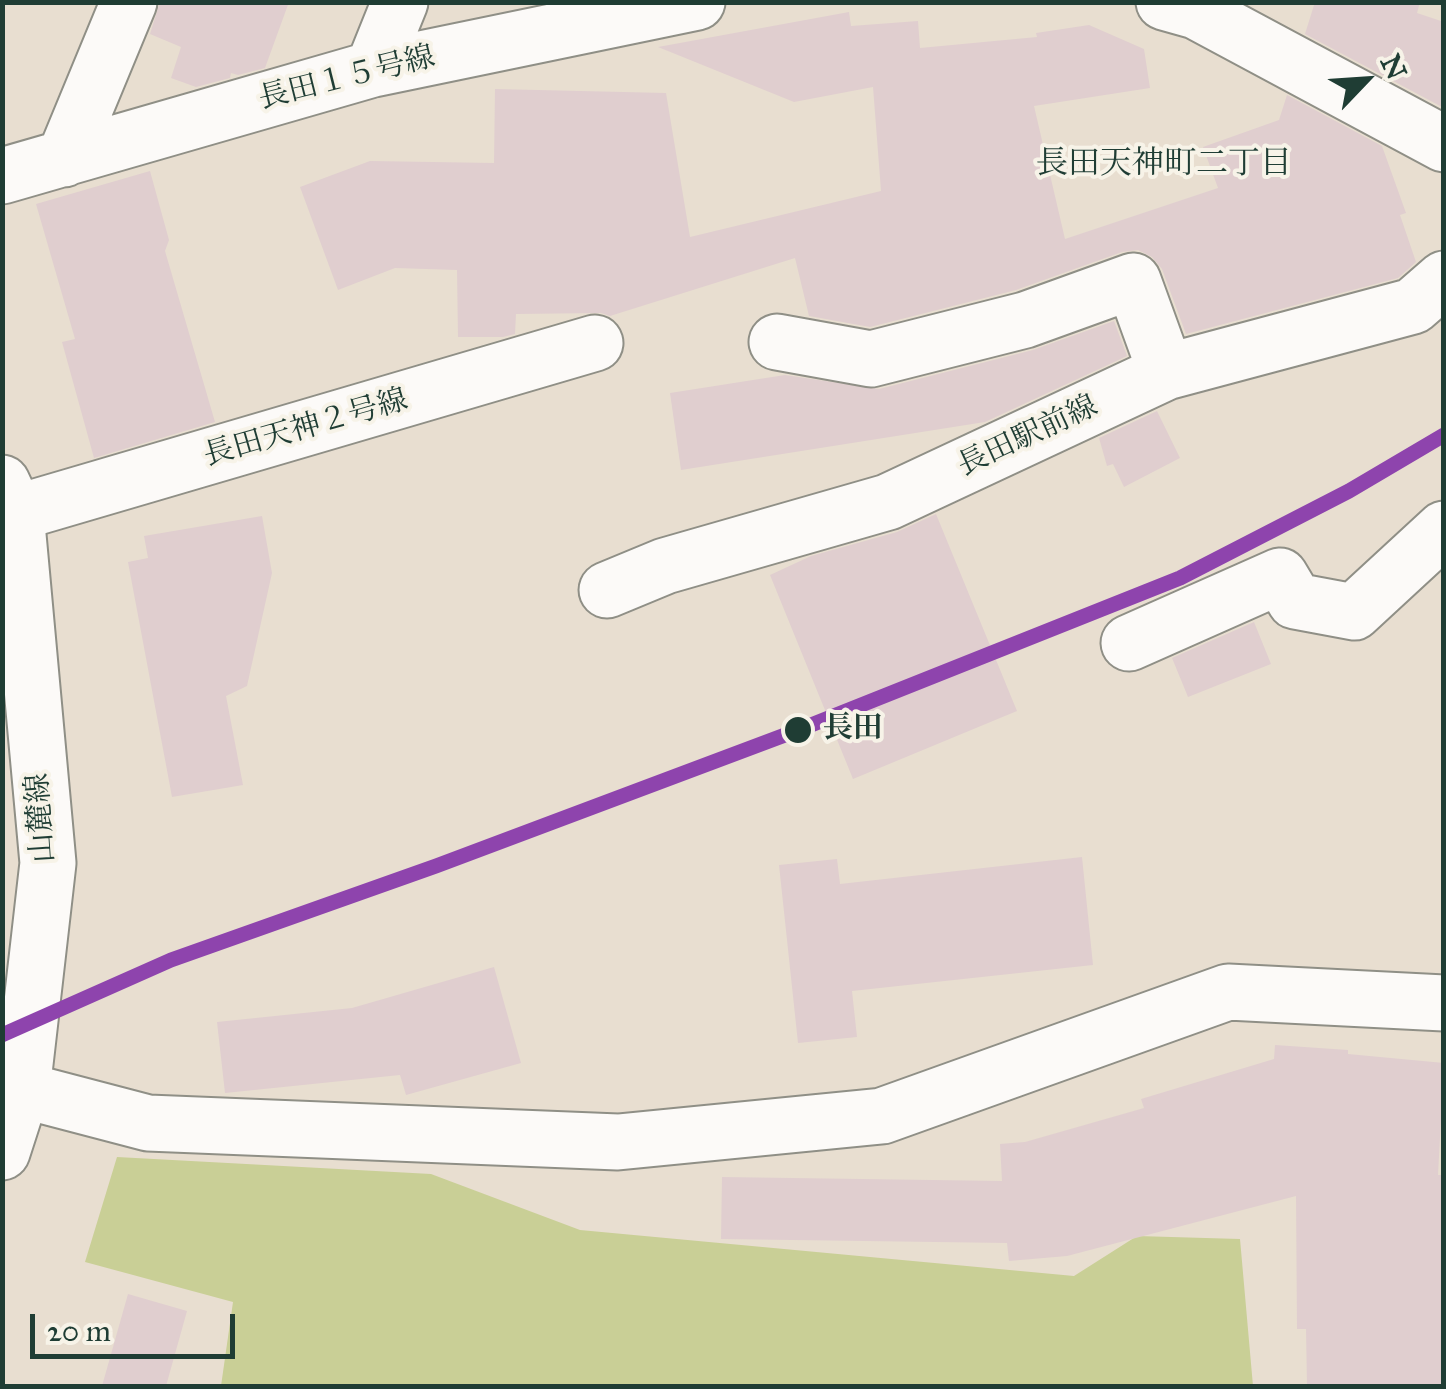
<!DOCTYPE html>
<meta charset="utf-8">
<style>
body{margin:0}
#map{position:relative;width:1446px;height:1389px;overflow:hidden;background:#e8ded0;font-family:"IM FELL Great Primer",serif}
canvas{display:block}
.frame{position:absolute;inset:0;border:5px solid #1f3d34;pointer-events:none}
.north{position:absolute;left:1316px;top:30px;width:100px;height:100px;-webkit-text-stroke:8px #f7f3e8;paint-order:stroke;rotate:65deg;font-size:28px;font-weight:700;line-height:40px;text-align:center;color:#1f3d34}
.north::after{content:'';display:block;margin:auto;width:35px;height:45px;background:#1f3d34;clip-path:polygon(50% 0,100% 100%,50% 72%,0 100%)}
.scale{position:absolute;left:30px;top:1314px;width:205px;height:45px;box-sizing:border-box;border:5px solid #1f3d34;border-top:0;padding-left:12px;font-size:30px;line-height:35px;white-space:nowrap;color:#1f3d34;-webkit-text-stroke:8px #f7f3e8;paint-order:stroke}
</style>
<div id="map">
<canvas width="1446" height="1389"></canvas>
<div class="frame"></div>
<div class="north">N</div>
<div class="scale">20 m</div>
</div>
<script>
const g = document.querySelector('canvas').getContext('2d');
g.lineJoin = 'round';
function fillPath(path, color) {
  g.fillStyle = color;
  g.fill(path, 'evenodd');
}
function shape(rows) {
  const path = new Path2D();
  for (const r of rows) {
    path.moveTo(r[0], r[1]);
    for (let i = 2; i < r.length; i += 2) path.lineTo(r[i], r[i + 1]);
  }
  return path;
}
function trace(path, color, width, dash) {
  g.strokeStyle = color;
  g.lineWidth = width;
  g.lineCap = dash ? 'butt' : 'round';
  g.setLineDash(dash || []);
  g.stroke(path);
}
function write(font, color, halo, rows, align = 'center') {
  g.font = font + ' "IM FELL Great Primer","Noto Serif JP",serif';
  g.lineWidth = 8;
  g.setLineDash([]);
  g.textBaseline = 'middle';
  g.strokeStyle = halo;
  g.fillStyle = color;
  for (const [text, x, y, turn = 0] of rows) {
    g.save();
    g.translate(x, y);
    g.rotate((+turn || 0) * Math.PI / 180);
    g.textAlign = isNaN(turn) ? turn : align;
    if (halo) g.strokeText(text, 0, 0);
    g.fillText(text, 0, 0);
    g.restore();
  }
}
fillPath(shape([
 [117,1157,431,1174,580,1230,1074,1276,1137,1236,1240,1239,1253,1386,221,1386,233,1302,85,1262]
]), '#c9cf96');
fillPath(shape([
 [160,2,289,2,265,68,238,75,231,73,230,78,196,87,171,78,181,47,150,34],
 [1315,2,1420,2,1417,13,1444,22,1444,108,1305,34],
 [849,12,851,26,918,21,920,48,1037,37,1036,33,1089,25,1144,49,1150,88,1034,106,1065,239,1218,188,1203,147,1279,120,1287,95,1382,146,1406,213,1400,215,1416,262,1398,278,1186,334,1162,269,1152,257,1138,250,1122,252,1016,290,870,327,809,316,795,258,610,316,601,313,516,314,515,334,503,337,458,337,457,270,395,268,338,290,300,187,370,161,494,163,495,89,666,93,690,237,881,191,873,87,794,102,658,47],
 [150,171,169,240,165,251,215,422,94,458,62,342,75,339,36,204],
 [1114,321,1127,356,985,422,681,470,670,393,785,375,879,389,1033,350],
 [1157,411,1180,458,1124,487,1113,464,1107,466,1099,438],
 [936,514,1017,711,853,779,770,575,811,556,897,532],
 [262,516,272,573,247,686,226,696,243,785,172,797,128,562,148,558,144,536],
 [1254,622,1271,664,1188,697,1172,658],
 [1082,857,1093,965,852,991,857,1037,798,1043,779,865,837,859,840,884],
 [494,967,521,1063,406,1095,400,1075,225,1093,217,1022,352,1008],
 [1275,1045,1348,1050,1348,1054,1444,1063,1438,1175,1444,1175,1444,1386,1307,1386,1306,1329,1297,1329,1296,1196,1067,1256,1009,1261,1007,1243,721,1239,722,1177,1002,1181,1000,1144,1025,1142,1144,1108,1141,1099,1274,1059],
 [128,1294,187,1311,166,1386,102,1386]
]), '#e0cecf');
const minor = shape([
 [1164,2,1196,11,1444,144],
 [373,69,400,2],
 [64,159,129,2],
 [2,176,373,69,697,2],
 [777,342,871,359,1025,320,1133,281,1166,372],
 [16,513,595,343],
 [607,590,665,566,888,502,1166,372,1413,306,1444,279],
 [1129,643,1280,576,1295,601,1354,612,1444,529],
 [22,1090,148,1123,618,1142,882,1116,1228,992,1444,1003]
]);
const major = shape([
 [2,483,16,513,48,863,22,1090,2,1152]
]);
trace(minor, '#8f8f86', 59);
trace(major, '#8f8f86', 59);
trace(minor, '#fcfaf8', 55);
trace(major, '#fcfaf8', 55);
trace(shape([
 [2,1035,171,960,436,866,801,729,1180,578,1349,491,1444,435]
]), '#8e44ad', 15);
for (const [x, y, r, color] of [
 [798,730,15,"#1f3d34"]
]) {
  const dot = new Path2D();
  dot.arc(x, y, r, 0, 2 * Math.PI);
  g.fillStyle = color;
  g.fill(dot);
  trace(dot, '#f7f3e8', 4);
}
write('30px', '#1f3d34', '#f7f3e8', [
 ["長田１５号線",347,79,-14],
 ["長田天神２号線",306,429,-16],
 ["長田駅前線",1028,437,-25],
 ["山麓線",42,818,-94]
]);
write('bold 30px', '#1f3d34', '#f7f3e8', [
 ["長田",823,730]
], 'left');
write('32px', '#1f3d34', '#f7f3e8', [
 ["長田天神町二丁目",1164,165]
]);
</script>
